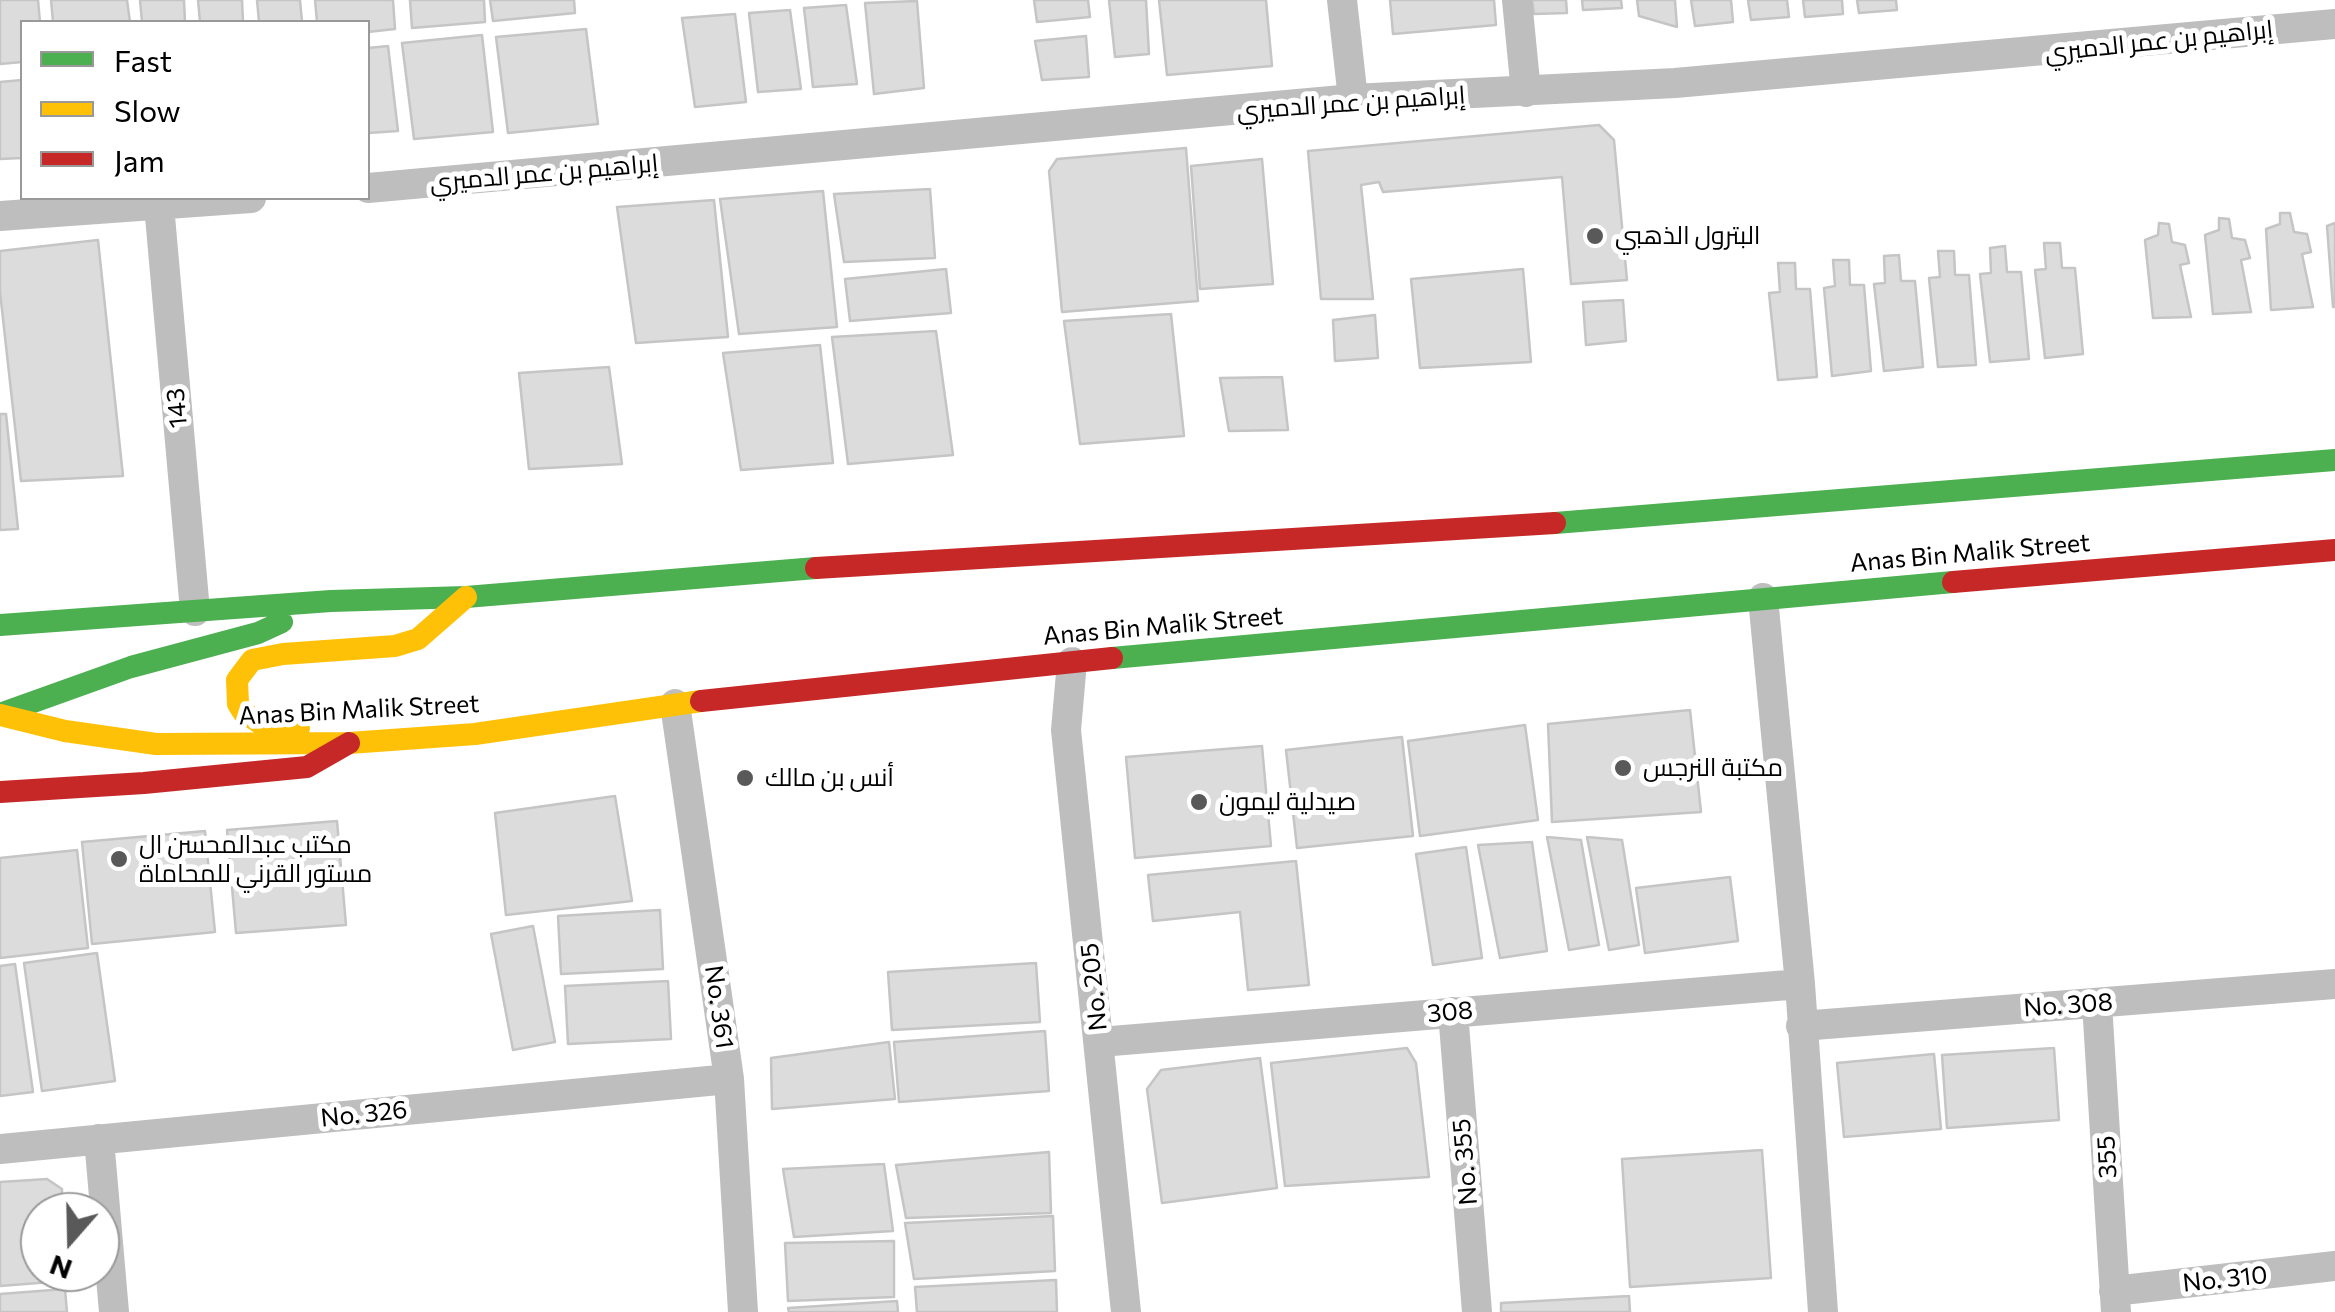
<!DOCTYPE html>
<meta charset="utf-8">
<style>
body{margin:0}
#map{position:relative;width:2335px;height:1312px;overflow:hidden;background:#fff;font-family:Commissioner,sans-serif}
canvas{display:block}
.legend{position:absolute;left:20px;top:20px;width:350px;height:180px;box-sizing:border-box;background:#fff;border:2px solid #999;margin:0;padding:12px 18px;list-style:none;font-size:30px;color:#000}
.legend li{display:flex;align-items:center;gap:20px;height:50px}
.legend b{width:50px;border:2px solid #999}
.north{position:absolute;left:20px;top:1192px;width:100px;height:100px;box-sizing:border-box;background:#fff;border:2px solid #999;border-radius:50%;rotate:200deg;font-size:28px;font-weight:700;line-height:40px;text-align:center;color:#000}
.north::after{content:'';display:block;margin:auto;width:35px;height:45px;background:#595959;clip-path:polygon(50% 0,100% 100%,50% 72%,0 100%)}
</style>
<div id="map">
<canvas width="2335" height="1312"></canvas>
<ul class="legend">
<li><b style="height:12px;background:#4caf50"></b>Fast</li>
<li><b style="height:12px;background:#ffc107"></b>Slow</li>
<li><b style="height:12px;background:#c62828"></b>Jam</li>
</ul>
<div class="north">N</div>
</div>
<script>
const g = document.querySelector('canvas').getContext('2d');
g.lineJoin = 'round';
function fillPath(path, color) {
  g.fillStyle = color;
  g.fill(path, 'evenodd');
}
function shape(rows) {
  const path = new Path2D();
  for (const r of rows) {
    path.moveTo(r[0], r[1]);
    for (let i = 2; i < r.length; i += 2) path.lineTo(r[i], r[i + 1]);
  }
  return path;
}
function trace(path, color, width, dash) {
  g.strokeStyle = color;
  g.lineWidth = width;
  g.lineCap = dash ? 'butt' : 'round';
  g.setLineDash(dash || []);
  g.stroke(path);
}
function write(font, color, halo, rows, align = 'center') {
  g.font = font + ' Commissioner,Cairo,sans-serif';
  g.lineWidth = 10;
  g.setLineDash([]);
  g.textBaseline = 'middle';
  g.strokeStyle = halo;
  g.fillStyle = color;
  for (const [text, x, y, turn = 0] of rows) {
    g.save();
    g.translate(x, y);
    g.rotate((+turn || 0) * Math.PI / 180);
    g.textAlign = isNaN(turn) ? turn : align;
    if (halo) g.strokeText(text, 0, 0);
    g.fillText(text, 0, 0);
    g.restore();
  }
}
const building = shape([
 [0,0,38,0,40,22,22,22,22,62,0,64,0,0],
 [51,0,127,0,130,22,53,22,51,0],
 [140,0,184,0,185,22,142,22,140,0],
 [198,0,242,0,243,22,200,22,198,0],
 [257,0,300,0,302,22,259,22,257,0],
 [315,0,393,0,395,29,368,32,368,22,317,22,315,0],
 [410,0,484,0,485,22,412,28,410,0],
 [490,0,574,0,575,13,493,21,490,0],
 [1034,0,1088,0,1090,17,1037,22,1034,0],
 [1109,0,1146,0,1149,54,1115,57,1109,0],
 [1159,0,1266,0,1272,66,1167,75,1159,0],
 [1390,0,1494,0,1496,25,1393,34,1390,0],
 [1532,0,1566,0,1567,13,1534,14,1532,0],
 [1582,0,1621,0,1622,8,1583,10,1582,0],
 [1637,0,1675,0,1677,27,1639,16,1637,0],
 [1691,0,1731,0,1733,22,1695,26,1691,0],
 [1748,0,1787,0,1789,17,1751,20,1748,0],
 [1803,0,1842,0,1843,14,1805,17,1803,0],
 [1857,0,1896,0,1897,10,1859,13,1857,0],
 [917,1,924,88,874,94,865,3,917,1],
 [846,5,857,84,813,87,804,8,846,5],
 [790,10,801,89,758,92,749,13,790,10],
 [735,14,746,102,695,107,682,18,735,14],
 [586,29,598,124,508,133,496,37,586,29],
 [482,35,493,132,414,139,402,43,482,35],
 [1086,36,1089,77,1042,80,1035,41,1086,36],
 [388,46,398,131,368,133,368,48,388,46],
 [22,80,22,158,0,159,0,82,22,80],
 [1599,125,1614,140,1627,280,1571,284,1562,177,1383,192,1379,182,1361,185,1373,299,1321,299,1308,151,1599,125],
 [1186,148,1198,301,1062,312,1049,171,1057,159,1186,148],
 [1262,159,1273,284,1200,289,1191,166,1262,159],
 [930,189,935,258,844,262,834,194,930,189],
 [823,191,837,327,739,334,720,199,823,191],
 [714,200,728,337,636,343,617,207,714,200],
 [2280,213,2290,213,2294,232,2307,234,2311,252,2302,254,2313,307,2271,310,2266,229,2280,224,2280,213],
 [2219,218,2229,219,2232,238,2245,240,2250,258,2241,260,2251,312,2213,314,2205,235,2219,230,2219,218],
 [2159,223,2169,224,2172,242,2185,245,2189,263,2180,265,2191,317,2153,318,2145,240,2158,235,2159,223],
 [2335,223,2335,307,2333,307,2327,226,2335,223],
 [98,240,123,476,21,481,0,292,0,251,98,240],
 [2044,243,2060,243,2062,268,2075,268,2083,354,2045,358,2035,270,2046,269,2044,243],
 [2005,246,2007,272,2021,272,2029,359,1990,362,1980,274,1991,273,1990,248,2005,246],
 [1938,251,1954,251,1955,275,1969,275,1976,365,1938,367,1929,278,1940,277,1938,251],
 [1899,255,1901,281,1915,281,1923,367,1884,371,1874,284,1885,283,1884,256,1899,255],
 [1833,260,1849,260,1850,285,1864,285,1871,371,1832,376,1824,288,1835,286,1833,260],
 [1778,263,1795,263,1796,289,1810,289,1817,377,1778,380,1769,293,1780,292,1778,263],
 [946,269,951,313,850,321,845,279,946,269],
 [1523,269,1531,362,1420,368,1411,279,1523,269],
 [1623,300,1626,341,1586,345,1583,302,1623,300],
 [1171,314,1184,436,1080,444,1064,321,1171,314],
 [1375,315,1378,358,1335,361,1333,320,1375,315],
 [936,331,953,455,848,464,832,337,936,331],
 [820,345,833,463,741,470,723,353,820,345],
 [609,367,622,464,529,469,519,373,609,367],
 [1282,377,1288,430,1229,431,1220,378,1282,377],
 [0,414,6,414,18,529,0,530,0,414],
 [1690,710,1701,812,1552,822,1548,724,1690,710],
 [1525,725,1538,820,1420,836,1408,741,1525,725],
 [1402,737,1413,836,1297,848,1286,750,1402,737],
 [1262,746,1271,846,1135,858,1126,757,1262,746],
 [615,796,632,901,506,915,495,813,615,796],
 [337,821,346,925,236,933,227,830,337,821],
 [205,831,215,932,92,944,82,842,205,831],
 [1547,837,1581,840,1599,945,1569,950,1547,837],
 [1587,837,1622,840,1639,945,1609,950,1587,837],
 [1532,842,1547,951,1500,958,1478,845,1532,842],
 [1466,847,1482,958,1433,965,1416,854,1466,847],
 [77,850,88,948,0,958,0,858,77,850],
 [1296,861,1309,985,1248,990,1240,912,1153,921,1148,875,1296,861],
 [1730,877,1738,941,1645,953,1636,888,1730,877],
 [660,910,663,969,561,974,558,916,660,910],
 [533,926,555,1042,513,1050,491,934,533,926],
 [97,953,115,1081,42,1091,24,963,97,953],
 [1036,963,1040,1022,892,1030,888,972,1036,963],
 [15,964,33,1092,0,1096,0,966,15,964],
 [668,981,671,1039,568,1044,565,986,668,981],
 [1045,1031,1049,1091,899,1102,894,1042,1045,1031],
 [889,1042,895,1099,772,1109,771,1058,889,1042],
 [1407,1048,1416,1063,1429,1177,1285,1186,1271,1063,1407,1048],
 [2054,1048,2059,1120,1947,1128,1942,1055,2054,1048],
 [1934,1054,1941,1129,1844,1137,1837,1063,1934,1054],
 [1260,1058,1277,1188,1162,1203,1147,1089,1161,1070,1260,1058],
 [1762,1150,1771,1278,1630,1287,1622,1159,1762,1150],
 [1049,1152,1051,1213,906,1218,896,1165,1049,1152],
 [884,1164,893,1231,794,1237,783,1169,884,1164],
 [47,1179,62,1189,62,1212,40,1212,40,1272,64,1272,64,1281,0,1286,0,1182,47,1179],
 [1053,1216,1055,1271,914,1279,905,1223,1053,1216],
 [894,1241,894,1297,788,1301,785,1243,894,1241],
 [1056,1280,1057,1312,917,1312,915,1287,1056,1280],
 [65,1289,67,1312,0,1312,0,1294,65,1289],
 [1629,1296,1630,1312,1501,1312,1501,1303,1629,1296],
 [897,1301,898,1312,789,1312,788,1308,897,1301]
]);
fillPath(building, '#dcdcdc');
trace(building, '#c5c5c5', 2.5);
trace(shape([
 [1342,0,1353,99],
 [1517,0,1526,92],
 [368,188,1353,99,1675,83,2335,24],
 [159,205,195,611],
 [0,216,251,198],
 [1763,598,1800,984,1823,1312],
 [1072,662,1066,730,1126,1312],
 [675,704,729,1079,743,1312],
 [2097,1003,2116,1312],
 [1453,1012,1477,1312],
 [1801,1026,2335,984],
 [1100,1042,1800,984],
 [99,1139,114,1312],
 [0,1149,729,1079],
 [2114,1291,2335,1266]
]), '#bebebe', 30);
trace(shape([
 [1555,523,2335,460],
 [0,625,331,601,466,597,816,568],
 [1112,658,1953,582],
 [0,714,131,667,258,633,282,622]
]), '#4caf50', 22);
trace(shape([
 [0,715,65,731,156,744,349,743,475,734,701,701],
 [299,728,266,727,243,712,238,704,237,680,252,660,283,654,395,646,418,639,466,597]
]), '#ffc107', 22);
trace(shape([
 [816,568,1555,523],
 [1953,582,2335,550],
 [701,701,1112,658],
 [0,792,144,783,307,767,349,743]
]), '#c62828', 22);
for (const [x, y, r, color] of [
 [1595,236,10,"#595959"],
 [1623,768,10,"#595959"],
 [745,778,10,"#595959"],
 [1199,802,10,"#595959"],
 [119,859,10,"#595959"]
]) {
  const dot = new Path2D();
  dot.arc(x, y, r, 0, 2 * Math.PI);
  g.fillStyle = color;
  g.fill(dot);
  trace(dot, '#fff', 4);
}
write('25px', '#000', '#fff', [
 ["إبراهيم بن عمر الدميري",2159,41,-6],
 ["إبراهيم بن عمر الدميري",1351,103,-4],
 ["إبراهيم بن عمر الدميري",544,173,-5],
 ["143",177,408,-95],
 ["Anas Bin Malik Street",1970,553,-5],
 ["Anas Bin Malik Street",1163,626,-5],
 ["Anas Bin Malik Street",359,710,-3],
 ["No. 205",1094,987,-96],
 ["No. 308",2068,1005,-4],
 ["No. 361",719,1007,82],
 ["308",1450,1012,-5],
 ["No. 326",364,1114,-6],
 ["355",2107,1157,-93],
 ["No. 355",1465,1162,-95],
 ["No. 310",2225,1279,-6]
]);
write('25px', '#000', '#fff', [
 ["البترول الذهبي",1615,236],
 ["مكتبة النرجس",1643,768],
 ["أنس بن مالك",765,778],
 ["صيدلية ليمون",1219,802],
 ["مكتب عبدالمحسن ال",139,845],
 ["مستور القرني للمحاماة",139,874]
], 'left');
</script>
